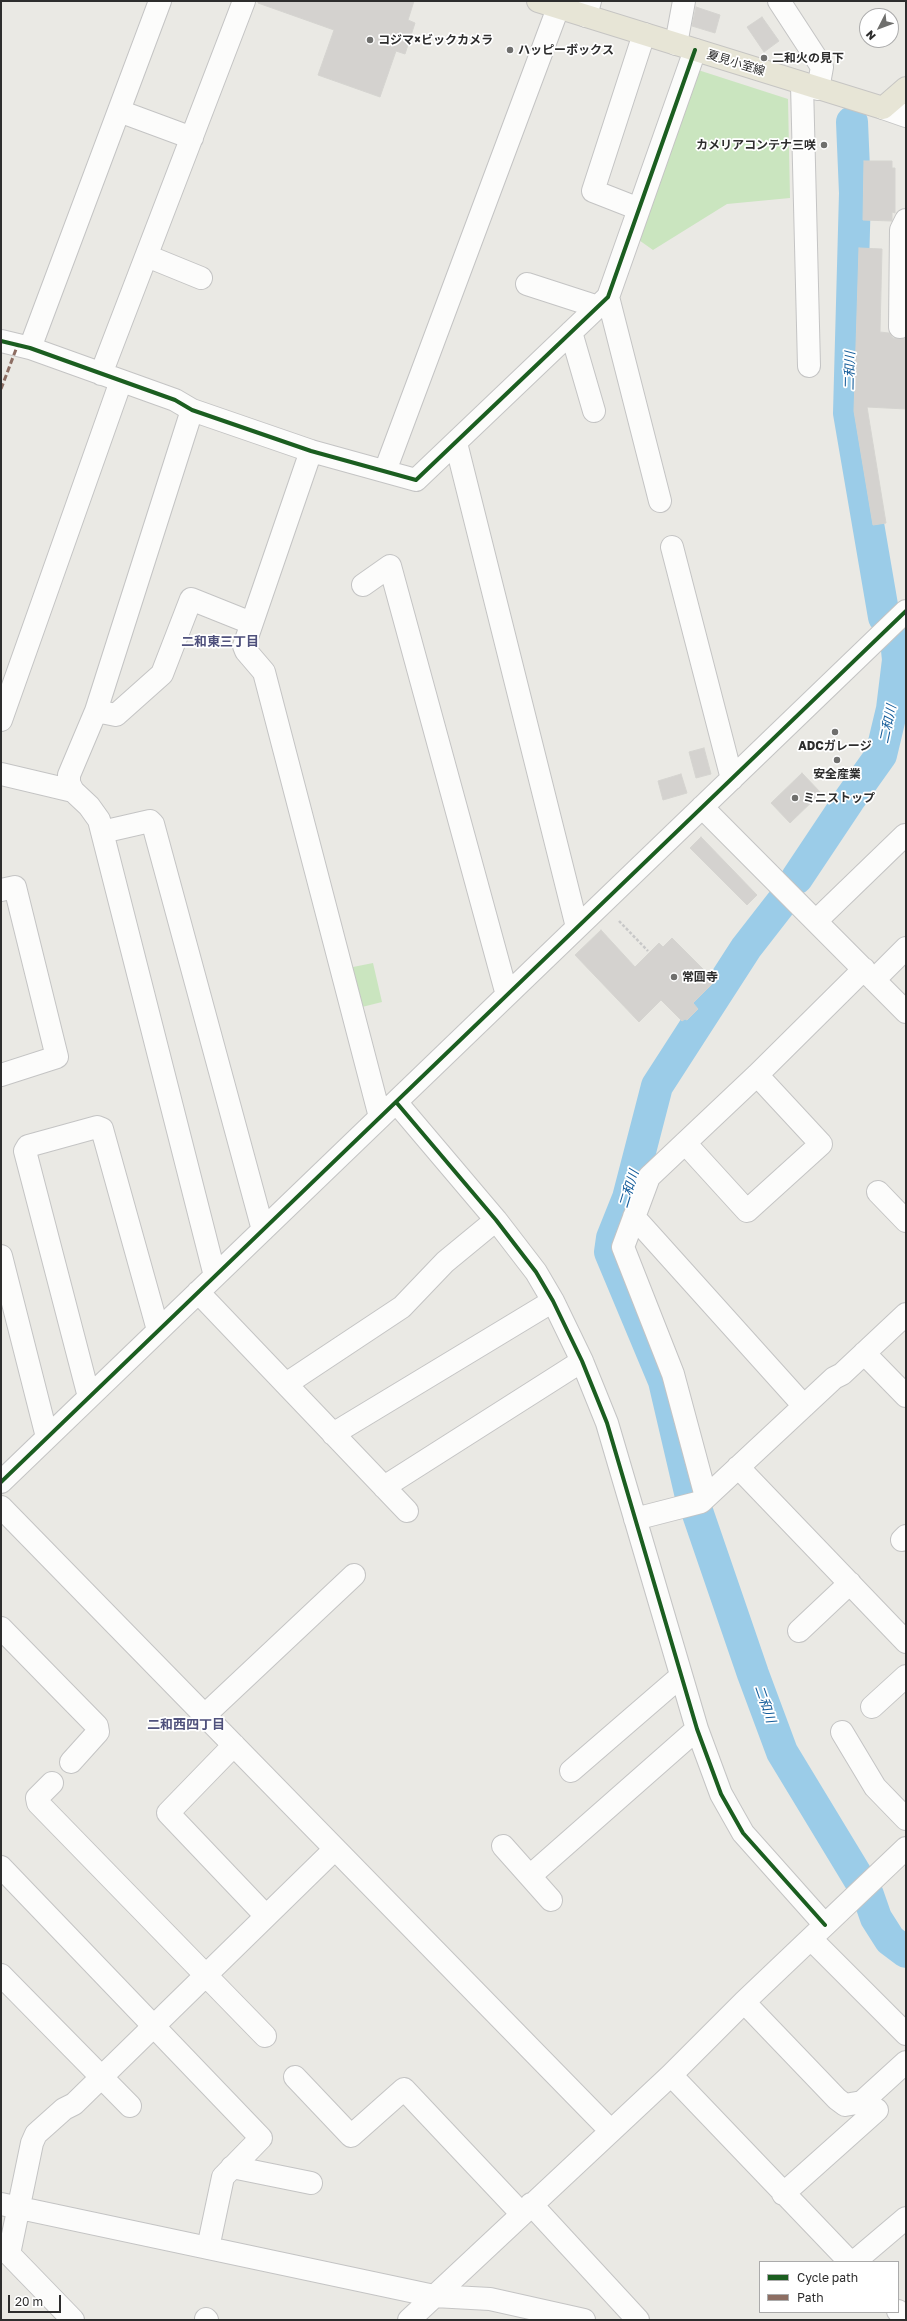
<!DOCTYPE html>
<meta charset="utf-8">
<style>
body{margin:0}
#map{position:relative;width:907px;height:2321px;overflow:hidden;background:#eae9e4;font-family:"Golos Text",sans-serif}
canvas{display:block}
.frame{position:absolute;inset:0;border:2px solid #2d2d2d;pointer-events:none}
.legend{position:absolute;left:759px;top:2261px;width:140px;height:52px;box-sizing:border-box;background:#fff;border:1px solid #ababab;margin:0;padding:5px 7px;list-style:none;font-size:12px;color:#2d2d2d}
.legend li{display:flex;align-items:center;gap:8px;height:20px}
.legend b{width:20px;border:1px solid #ababab}
.north{position:absolute;left:859px;top:8px;width:40px;height:40px;box-sizing:border-box;background:#fff;border:1px solid #ababab;border-radius:50%;rotate:228deg;font-size:11px;font-weight:700;line-height:16px;text-align:center;color:#2d2d2d}
.north::after{content:'';display:block;margin:auto;width:14px;height:18px;background:#6f6f6d;clip-path:polygon(50% 0,100% 100%,50% 72%,0 100%)}
.scale{position:absolute;left:8px;top:2295px;width:53px;height:18px;box-sizing:border-box;border:2px solid #2d2d2d;border-top:0;padding-left:5px;font-size:12px;line-height:14px;white-space:nowrap;color:#2d2d2d;-webkit-text-stroke:3px #fff;paint-order:stroke}
</style>
<div id="map">
<canvas width="907" height="2321"></canvas>
<div class="frame"></div>
<ul class="legend">
<li><b style="height:5px;background:#1b5e20"></b>Cycle path</li>
<li><b style="height:5px;background:#8d6e63"></b>Path</li>
</ul>
<div class="north">N</div>
<div class="scale">20 m</div>
</div>
<script>
const g = document.querySelector('canvas').getContext('2d');
g.lineJoin = 'round';
function fillPath(path, color) {
  g.fillStyle = color;
  g.fill(path, 'evenodd');
}
function shape(rows) {
  const path = new Path2D();
  for (const r of rows) {
    path.moveTo(r[0], r[1]);
    for (let i = 2; i < r.length; i += 2) path.lineTo(r[i], r[i + 1]);
  }
  return path;
}
function trace(path, color, width, dash) {
  g.strokeStyle = color;
  g.lineWidth = width;
  g.lineCap = dash ? 'butt' : 'round';
  g.setLineDash(dash || []);
  g.stroke(path);
}
function write(font, color, halo, rows, align = 'center') {
  g.font = font + ' "Golos Text","Noto Sans JP",sans-serif';
  g.lineWidth = 3.5;
  g.setLineDash([]);
  g.textBaseline = 'middle';
  g.strokeStyle = halo;
  g.fillStyle = color;
  for (const [text, x, y, turn = 0] of rows) {
    g.save();
    g.translate(x, y);
    g.rotate((+turn || 0) * Math.PI / 180);
    g.textAlign = isNaN(turn) ? turn : align;
    if (halo) g.strokeText(text, 0, 0);
    g.fillText(text, 0, 0);
    g.restore();
  }
}
fillPath(shape([
 [695,69,788,99,790,198,727,204,653,250,636,238],
 [373,963,382,1002,358,1008,348,968]
]), '#cae5bf');
trace(shape([
 [852,122,855,193,849,413,884,617],
 [797,878,849,800,881,755,892,709,898,660,896,640],
 [692,1501,664,1381,610,1252,612,1238,628,1198,657,1086,746,948,781,903],
 [697,1511,753,1674,782,1752,862,1884],
 [868,1895,876,1918,890,1940,906,1952]
]), '#9bcce8', 32);
const building = shape([
 [258,1,414,1,408,20,415,23,405,54,396,51,380,97,318,75,334,30,258,3,258,1],
 [696,7,720,15,715,33,692,26,696,7],
 [762,17,779,41,764,52,747,27,762,17],
 [864,161,892,161,892,168,895,168,895,213,892,212,892,221,863,220,864,161],
 [859,248,882,249,880,332,889,333,893,338,899,339,906,338,906,409,867,407,886,523,873,525,854,411,859,248],
 [704,748,711,774,696,778,689,752,704,748],
 [802,773,821,793,790,823,771,803,802,773],
 [681,774,687,793,663,800,658,781,681,774],
 [701,837,757,895,747,905,690,848,701,837],
 [601,930,635,967,659,943,663,947,672,938,715,981,693,1003,698,1009,687,1020,685,1019,682,1021,661,1000,639,1022,575,955,601,930]
]);
fillPath(building, '#d4d2cf');
trace(building, '#d5d4d0', 1);
const minor = shape([
 [779,1,822,67,818,89],
 [586,16,590,1],
 [676,44,684,1],
 [802,84,809,366],
 [883,108,906,116],
 [119,111,192,138],
 [639,209,593,191,644,34],
 [147,256,201,278],
 [527,284,598,307],
 [608,297,660,501],
 [900,327,901,230,906,220],
 [571,332,594,411],
 [1,341,30,348,175,400,192,410,311,451,416,480,608,297,695,50],
 [30,348,160,1],
 [101,374,244,1],
 [192,410,96,711,69,775,69,783,73,791,89,806,99,820,215,1276],
 [456,443,577,927],
 [311,451,244,646,246,651,264,672,380,1117],
 [385,471,558,8],
 [672,547,732,779],
 [363,585,390,566,507,995],
 [96,711,116,715,162,674,191,599,251,623],
 [1,720,121,381],
 [1,774,73,791],
 [702,807,906,1012],
 [102,832,150,821,153,824,263,1230],
 [1,890,15,887,57,1057,1,1075],
 [816,921,905,835],
 [874,980,906,948],
 [396,1102,496,1220,536,1272,553,1301,582,1361,607,1423,697,1729,721,1794,743,1833,825,1925],
 [685,1143,747,1211,821,1144,757,1075],
 [878,1192,906,1221],
 [634,1217,804,1406],
 [1,1256,47,1437],
 [198,1292,407,1511],
 [864,1353,906,1396],
 [286,1384,402,1307,445,1262,496,1220],
 [89,1397,25,1151,28,1146,97,1127,102,1129,158,1330],
 [333,1434,553,1301],
 [738,1467,906,1642],
 [1,1482,906,611],
 [384,1487,582,1361],
 [706,1497,673,1374,623,1247,649,1177,757,1075,864,969],
 [1,1507,611,2131],
 [635,1519,701,1502,834,1378,842,1374,906,1314],
 [902,1540,906,1536],
 [1,1628,97,1726,98,1732,71,1762],
 [799,1631,850,1583],
 [872,1707,906,1676],
 [205,1715,354,1575],
 [842,1732,875,1787,906,1819],
 [234,1745,168,1813,266,1916],
 [571,1771,681,1676],
 [52,1783,37,1798,38,1803,265,2036],
 [503,1846,551,1900],
 [1,1867,261,2138,223,2177,208,2248],
 [530,1876,697,1729],
 [811,1939,906,2034],
 [1,1975,130,2106],
 [744,2002,837,2099,845,2105,862,2102,906,2062],
 [671,2075,850,2262],
 [295,2077,351,2136,404,2089,521,2213],
 [232,2167,311,2183],
 [783,2194,877,2110],
 [1,2204,434,2296,490,2299,584,2320],
 [531,2204,638,2320],
 [854,2262,906,2218],
 [898,2311,906,2319],
 [206,2319,207,2320],
 [73,2320,9,2254,32,2143,36,2134,64,2109,74,2104,335,1849],
 [409,2320,671,2075,744,2002,906,1848]
]);
const major = shape([
 [538,1,883,108,906,88]
]);
trace(minor, '#c4c4c4', 24);
trace(major, '#c6c5c3', 24);
trace(shape([
 [619,921,648,951]
]), '#c8c8c8', 2.5, [3, 2]);
trace(minor, '#fcfcfb', 22);
trace(major, '#e7e5d6', 22);
trace(shape([
 [1,389,18,344]
]), '#8d6e63', 3, [6, 3]);
trace(shape([
 [1,341,30,348,175,400,192,410,311,451,416,480,608,297,695,50],
 [396,1102,496,1220,536,1272,553,1301,582,1361,607,1423,697,1729,721,1794,743,1833,825,1925],
 [1,1482,906,611]
]), '#1b5e20', 4);
for (const [x, y, r, color] of [
 [370,40,4,"#6f6f6d"],
 [510,50,4,"#6f6f6d"],
 [764,58,4,"#6f6f6d"],
 [824,145,4,"#6f6f6d"],
 [835,732,4,"#6f6f6d"],
 [837,760,4,"#6f6f6d"],
 [795,798,4,"#6f6f6d"],
 [674,977,4,"#6f6f6d"]
]) {
  const dot = new Path2D();
  dot.arc(x, y, r, 0, 2 * Math.PI);
  g.fillStyle = color;
  g.fill(dot);
  trace(dot, '#fff', 1.5);
}
write('bold 12px', '#2d2d2d', '#fff', [
 ["コジマ×ビックカメラ",378,40],
 ["ハッピーボックス",518,50],
 ["二和火の見下",772,58],
 ["カメリアコンテナ三咲",816,145,"right"],
 ["ADCガレージ",835,746,"center"],
 ["安全産業",837,774,"center"],
 ["ミニストップ",803,798],
 ["常圓寺",682,977]
], 'left');
write('12px', '#2d2d2d', '#fff', [
 ["夏見小室線",736,63,17]
]);
write('italic 13px', '#145c9a', '#fff', [
 ["二和川",850,371,-89],
 ["二和川",888,724,-78],
 ["二和川",629,1189,-73],
 ["二和川",765,1704,71]
]);
write('bold 13px', '#4f517c', '#fff', [
 ["二和東三丁目",220,642],
 ["二和西四丁目",186,1725]
]);
</script>
